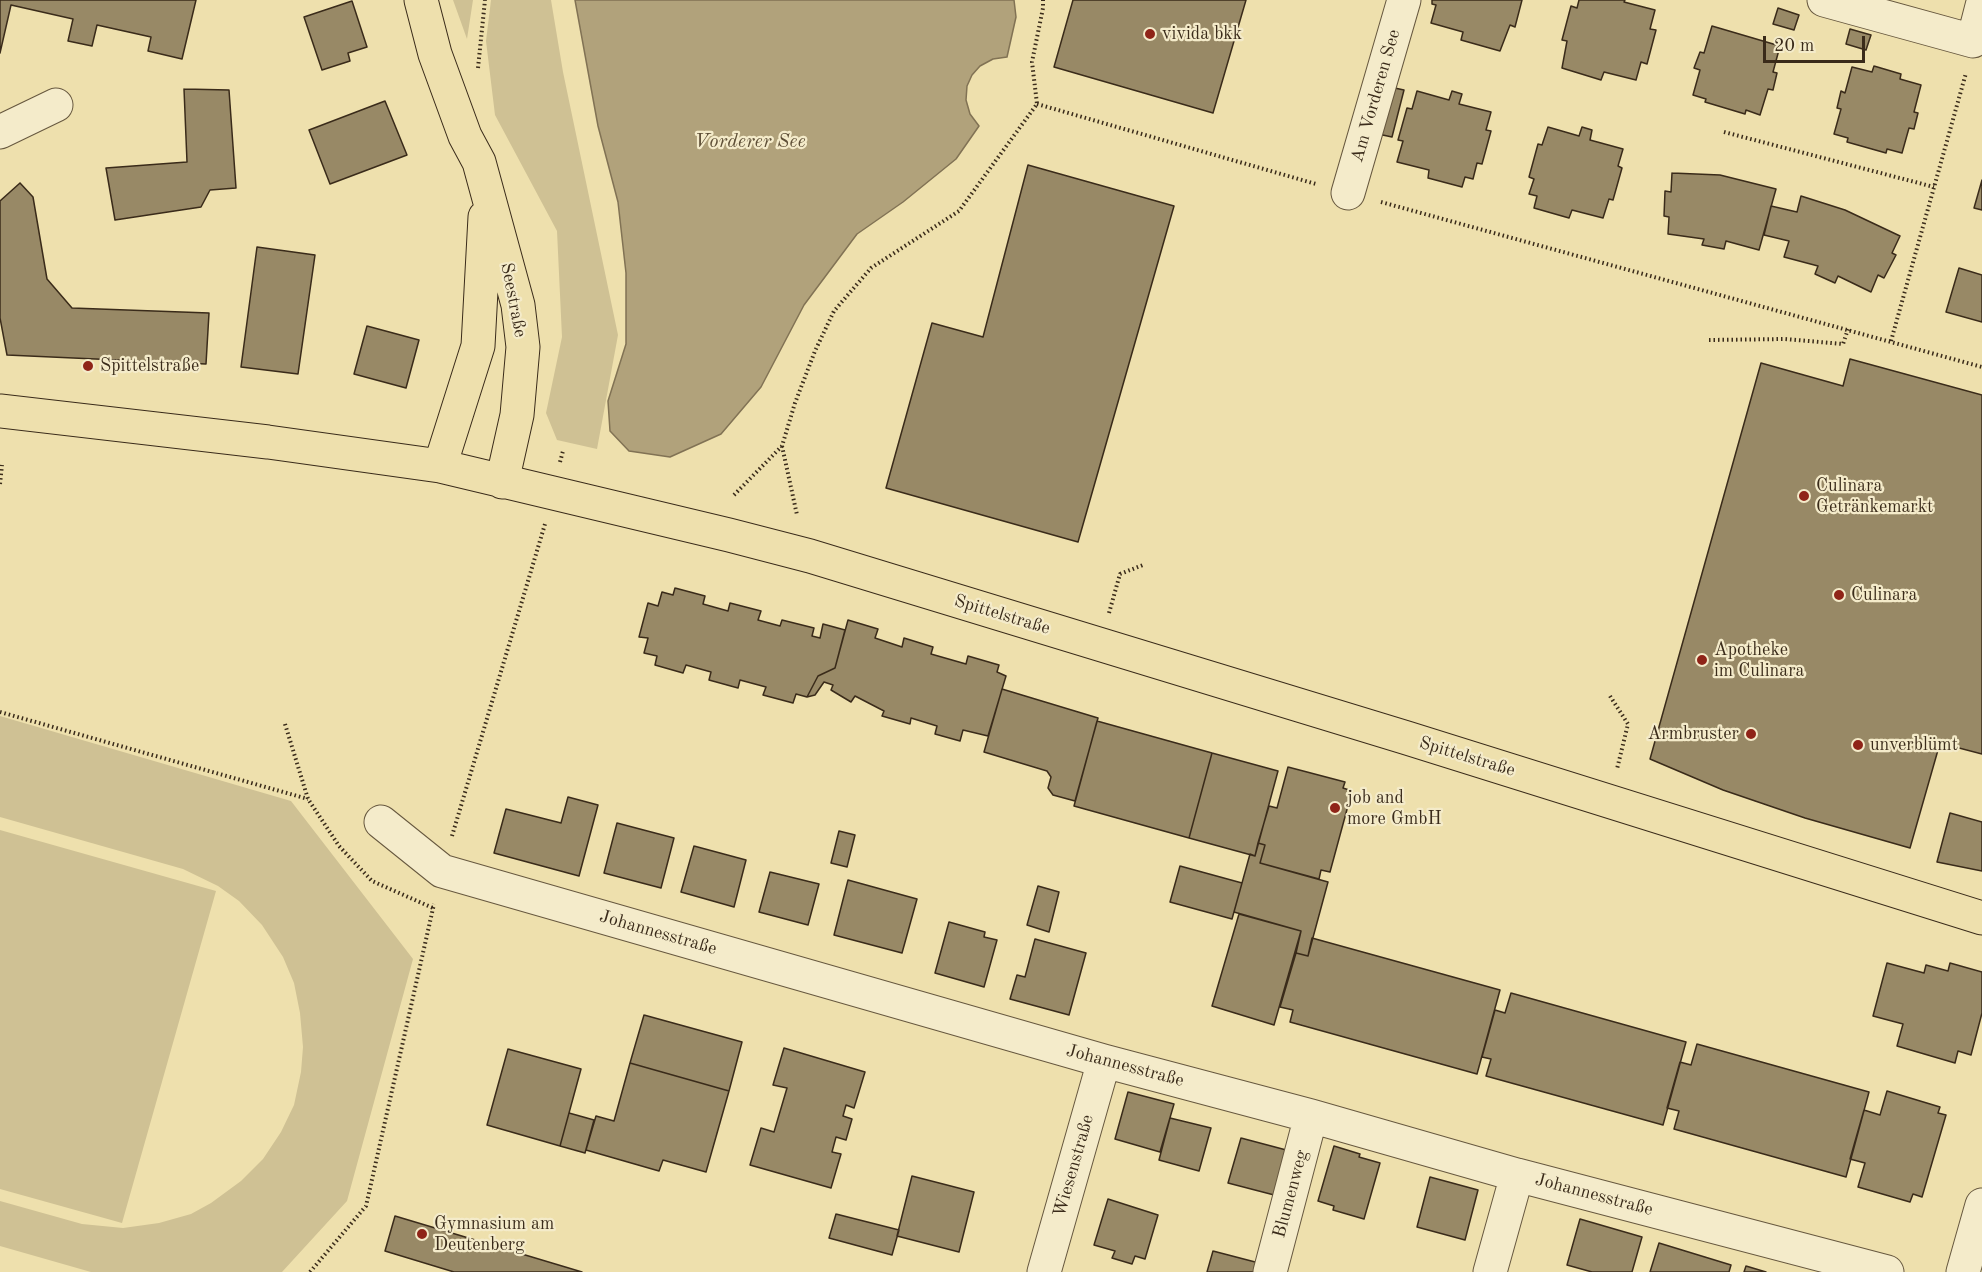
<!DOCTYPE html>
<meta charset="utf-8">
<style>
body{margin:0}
#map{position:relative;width:1982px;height:1272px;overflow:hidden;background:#eee0ad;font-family:"Old Standard TT",serif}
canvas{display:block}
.scale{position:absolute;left:1763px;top:36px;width:102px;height:27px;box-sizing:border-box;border:3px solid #3a2b1a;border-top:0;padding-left:8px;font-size:18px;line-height:21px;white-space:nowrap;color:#3a2b1a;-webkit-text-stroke:4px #f4ebca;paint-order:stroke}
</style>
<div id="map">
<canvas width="1982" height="1272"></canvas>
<div class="scale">20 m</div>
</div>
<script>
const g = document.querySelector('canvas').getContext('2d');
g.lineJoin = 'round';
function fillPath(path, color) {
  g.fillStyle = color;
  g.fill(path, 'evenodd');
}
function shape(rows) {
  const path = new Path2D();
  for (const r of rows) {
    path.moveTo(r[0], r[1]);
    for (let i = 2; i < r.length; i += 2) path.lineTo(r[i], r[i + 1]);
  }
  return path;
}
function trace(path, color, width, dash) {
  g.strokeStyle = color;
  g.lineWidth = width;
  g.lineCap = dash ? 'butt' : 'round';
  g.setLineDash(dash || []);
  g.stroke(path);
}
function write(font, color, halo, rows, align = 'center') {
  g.font = font + ' "Old Standard TT",serif';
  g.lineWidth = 4.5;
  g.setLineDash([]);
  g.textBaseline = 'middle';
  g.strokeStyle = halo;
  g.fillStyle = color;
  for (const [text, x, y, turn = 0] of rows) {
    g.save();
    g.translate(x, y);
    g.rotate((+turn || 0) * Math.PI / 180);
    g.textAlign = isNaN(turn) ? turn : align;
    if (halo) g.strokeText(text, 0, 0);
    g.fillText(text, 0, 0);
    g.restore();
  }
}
fillPath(shape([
 [453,0,473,0,467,39],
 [491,0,551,0,563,72,618,335,597,449,557,440,546,413,562,337,557,231,495,115,486,41],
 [0,716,291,801,413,959,347,1201,282,1272,91,1272,0,1246,0,1201,82,1224,123,1228,159,1223,191,1214,211,1203,241,1181,263,1159,281,1132,294,1105,301,1072,303,1047,300,1013,294,983,283,957,262,925,239,901,218,886,183,869,0,817],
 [0,830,216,891,122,1223,0,1189]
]), '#cfc194');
const water = shape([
 [575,0,1014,0,1016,17,1007,57,993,59,980,66,972,75,967,86,966,100,970,114,979,126,956,159,903,202,857,234,804,305,761,387,721,434,670,457,629,451,610,431,608,401,626,344,626,273,618,202,598,126,575,0]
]);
fillPath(water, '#b1a27b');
trace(water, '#817254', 1.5);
const building = shape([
 [0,0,196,0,182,59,148,51,151,37,97,25,92,46,68,41,73,19,11,5,0,53,0,0],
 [1073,0,1246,0,1213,113,1054,67,1073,0],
 [1432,0,1522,0,1515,27,1510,25,1500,51,1461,40,1463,32,1431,23,1436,5,1432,4,1432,0],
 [1579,0,1625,0,1624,2,1655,10,1650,29,1656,30,1647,64,1641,62,1636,80,1604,72,1601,80,1562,68,1567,41,1562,40,1571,6,1577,8,1579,0],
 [352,1,367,47,348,53,350,61,322,70,304,17,352,1],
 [1778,8,1799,15,1794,30,1773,24,1778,8],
 [1712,26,1780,46,1773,72,1777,73,1773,90,1768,89,1760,115,1746,110,1745,114,1705,102,1706,99,1693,95,1700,70,1694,68,1700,52,1704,53,1712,26],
 [1850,29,1871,35,1866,50,1846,44,1850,29],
 [1874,66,1901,74,1900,79,1921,85,1914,112,1918,113,1914,129,1909,128,1902,153,1887,149,1886,153,1847,142,1848,138,1834,134,1841,109,1837,108,1841,91,1845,93,1852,67,1872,72,1874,66],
 [1390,87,1404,90,1392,137,1378,134,1390,87],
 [184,89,229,90,236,188,210,190,201,207,115,220,106,168,187,162,184,89],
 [1417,91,1449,100,1452,91,1462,94,1459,104,1491,112,1486,130,1491,131,1482,164,1477,163,1473,179,1465,177,1462,187,1428,178,1429,170,1397,162,1403,141,1398,140,1407,108,1412,109,1417,91],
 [385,101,407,155,330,184,309,130,385,101],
 [1548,127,1579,136,1582,127,1592,130,1590,140,1623,149,1618,166,1622,168,1613,200,1609,199,1603,218,1572,210,1569,218,1534,208,1537,196,1529,194,1534,179,1529,177,1538,144,1542,145,1548,127],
 [1028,165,1174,206,1078,542,886,488,932,323,983,337,1028,165],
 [1672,173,1720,175,1776,189,1759,250,1726,241,1724,249,1702,245,1704,239,1668,234,1669,217,1664,216,1665,191,1671,192,1672,173],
 [1982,180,1982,210,1974,208,1982,180],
 [20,183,33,197,47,279,72,308,209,313,206,364,7,355,0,318,0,201,20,183],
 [1801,196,1845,210,1900,236,1892,253,1896,255,1884,278,1878,275,1871,292,1838,276,1835,283,1815,274,1818,266,1784,257,1789,241,1764,235,1771,206,1797,212,1801,196],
 [257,247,315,255,298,374,241,367,257,247],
 [1959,268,1982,275,1982,322,1946,312,1959,268],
 [367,326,419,340,406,388,354,374,367,326],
 [1850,359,1982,395,1982,754,1940,743,1910,848,1805,818,1723,790,1650,759,1761,363,1843,386,1850,359],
 [675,588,705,596,703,604,728,611,730,603,761,611,758,620,780,626,782,620,814,628,812,636,820,638,823,624,845,630,835,668,818,676,807,697,796,694,793,703,763,695,766,687,740,680,738,688,709,680,711,672,686,665,683,673,655,665,657,656,644,653,648,638,639,637,648,603,658,606,662,592,673,595,675,588],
 [848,620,878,629,875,638,902,647,904,638,933,647,931,654,966,664,968,656,999,665,997,672,1006,676,988,736,963,730,960,741,935,734,937,726,911,718,910,724,882,716,884,711,855,696,851,702,831,690,833,685,824,682,815,695,807,697,818,676,835,668,848,620],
 [1002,689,1098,718,1075,801,1053,795,1048,788,1051,777,1047,771,984,752,1002,689],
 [1097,721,1212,753,1189,838,1074,806,1097,721],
 [1212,753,1278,771,1255,856,1189,838,1212,753],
 [1288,767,1345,782,1343,788,1352,791,1330,872,1321,870,1319,879,1260,863,1265,845,1258,843,1269,806,1277,808,1288,767],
 [568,797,598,805,579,876,494,853,506,809,561,823,568,797],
 [1950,813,1982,822,1982,871,1937,862,1950,813],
 [617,823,674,838,661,888,604,873,617,823],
 [839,831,855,835,847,867,831,863,839,831],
 [1258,843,1265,845,1260,863,1328,882,1308,956,1296,953,1301,931,1234,912,1250,854,1255,856,1258,843],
 [694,846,746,860,734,907,681,892,694,846],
 [1180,866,1242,883,1232,919,1170,902,1180,866],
 [770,872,819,884,808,925,759,912,770,872],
 [848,880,917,899,902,953,834,935,848,880],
 [1038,886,1059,892,1049,932,1027,925,1038,886],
 [1239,914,1301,931,1274,1025,1212,1006,1239,914],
 [949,922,985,932,984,937,997,940,984,987,935,973,949,922],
 [1312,938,1500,990,1477,1074,1290,1022,1293,1010,1280,1007,1296,953,1308,956,1312,938],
 [1035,939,1086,953,1069,1015,1010,999,1017,975,1025,977,1035,939],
 [1887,963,1924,973,1926,965,1948,971,1950,963,1982,972,1982,1013,1971,1055,1958,1051,1955,1063,1897,1046,1903,1024,1873,1016,1887,963],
 [1511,993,1686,1042,1663,1125,1486,1076,1491,1059,1482,1057,1495,1010,1505,1013,1511,993],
 [644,1015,742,1042,729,1091,630,1063,644,1015],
 [1697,1044,1869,1092,1846,1177,1674,1129,1679,1111,1667,1108,1680,1062,1691,1065,1697,1044],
 [784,1048,865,1072,854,1108,846,1105,843,1116,852,1119,846,1140,836,1137,832,1152,841,1154,831,1188,750,1165,761,1128,774,1132,787,1088,773,1085,784,1048],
 [508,1049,581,1069,560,1146,487,1125,508,1049],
 [630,1063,729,1091,706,1172,663,1160,659,1171,586,1150,596,1116,614,1121,630,1063],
 [1887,1091,1940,1107,1938,1113,1946,1115,1922,1197,1913,1194,1910,1202,1858,1187,1865,1163,1850,1159,1864,1110,1880,1115,1887,1091],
 [1128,1092,1174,1104,1160,1152,1115,1139,1128,1092],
 [569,1113,594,1120,585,1153,560,1146,569,1113],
 [1170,1118,1211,1128,1199,1171,1159,1160,1170,1118],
 [1241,1138,1290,1151,1278,1196,1228,1183,1241,1138],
 [1334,1146,1360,1154,1359,1157,1380,1163,1364,1219,1333,1210,1334,1206,1318,1201,1334,1146],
 [912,1176,974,1192,959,1252,897,1236,912,1176],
 [1430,1177,1478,1190,1465,1240,1417,1227,1430,1177],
 [1108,1199,1158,1215,1145,1259,1135,1256,1132,1264,1112,1258,1115,1251,1094,1245,1108,1199],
 [836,1214,899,1230,892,1255,829,1238,836,1214],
 [395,1216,582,1272,454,1272,385,1251,395,1216],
 [1580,1219,1642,1237,1632,1272,1592,1272,1567,1265,1580,1219],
 [1659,1243,1731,1265,1729,1272,1650,1272,1659,1243],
 [1213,1251,1259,1263,1257,1272,1207,1272,1213,1251],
 [1746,1266,1766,1272,1744,1272,1746,1266]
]);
fillPath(building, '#988966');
trace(building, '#3a2b1a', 1.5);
const minor = shape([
 [1824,0,1973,41,1982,6],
 [0,132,56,105],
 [1348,193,1404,0],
 [381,822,442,871,1104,1061,1311,1116,1517,1175,1887,1272],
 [1044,1272,1104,1061],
 [1270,1272,1311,1116],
 [1490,1272,1517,1175],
 [1963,1272,1982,1205]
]);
const major = shape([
 [421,0,435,54,465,136,479,162,518,305,523,347,517,415,502,482],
 [0,411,268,442,440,466,729,535,810,556,1407,738,1982,918],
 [440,466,478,346,485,217]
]);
trace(minor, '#67583f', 35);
trace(major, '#3a2b1a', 35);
trace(shape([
 [478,68,485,0],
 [1037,104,1316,184],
 [1724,132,1934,187],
 [1381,202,1982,367],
 [1709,340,1785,339,1843,344,1848,329],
 [1891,341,1966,73],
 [782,446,797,515],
 [560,462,563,451],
 [0,484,2,465],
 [734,495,782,446,795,403,815,351,834,311,871,268,959,211,1037,104,1032,62,1043,8,1043,0],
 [1109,613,1120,574,1143,565],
 [1610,696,1628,724,1617,769],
 [0,712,308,799],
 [285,724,308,799,339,846,372,881,433,908],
 [452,836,545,524],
 [310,1272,366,1206,434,904]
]), '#3a2b1a', 4, [1.5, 3]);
trace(minor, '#f4ebca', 33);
trace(major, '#eee0ad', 33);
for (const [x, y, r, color] of [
 [1150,34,6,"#8f2418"],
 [88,366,6,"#8f2418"],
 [1804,496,6,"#8f2418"],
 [1839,595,6,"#8f2418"],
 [1702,660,6,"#8f2418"],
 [1751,734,6,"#8f2418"],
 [1858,745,6,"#8f2418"],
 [1335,808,6,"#8f2418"],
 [422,1234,6,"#8f2418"]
]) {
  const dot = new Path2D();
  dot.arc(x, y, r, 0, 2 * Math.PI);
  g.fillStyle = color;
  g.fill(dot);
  trace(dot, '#f4ebca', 2);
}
write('18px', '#3a2b1a', '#f4ebca', [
 ["vivida bkk",1162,34],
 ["Spittelstraße",100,366],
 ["Culinara",1816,486],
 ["Getränkemarkt",1816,507],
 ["Culinara",1851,595],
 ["Apotheke",1714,650],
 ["im Culinara",1714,671],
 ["Armbruster",1739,734,"right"],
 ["unverblümt",1870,745],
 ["job and",1347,798],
 ["more GmbH",1347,819],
 ["Gymnasium am",434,1224],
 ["Deutenberg",434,1245]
], 'left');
write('18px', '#3a2b1a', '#f4ebca', [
 ["Am Vorderen See",1376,96,-74],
 ["Seestraße",513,300,79],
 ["Spittelstraße",1002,615,17],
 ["Spittelstraße",1467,757,17],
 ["Johannesstraße",658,933,16],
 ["Johannesstraße",1125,1066,15],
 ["Wiesenstraße",1074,1166,-74],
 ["Blumenweg",1291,1194,-75],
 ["Johannesstraße",1594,1195,15]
]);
write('italic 20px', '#5e4f37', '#f4ebca', [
 ["Vorderer See",750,142]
]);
</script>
